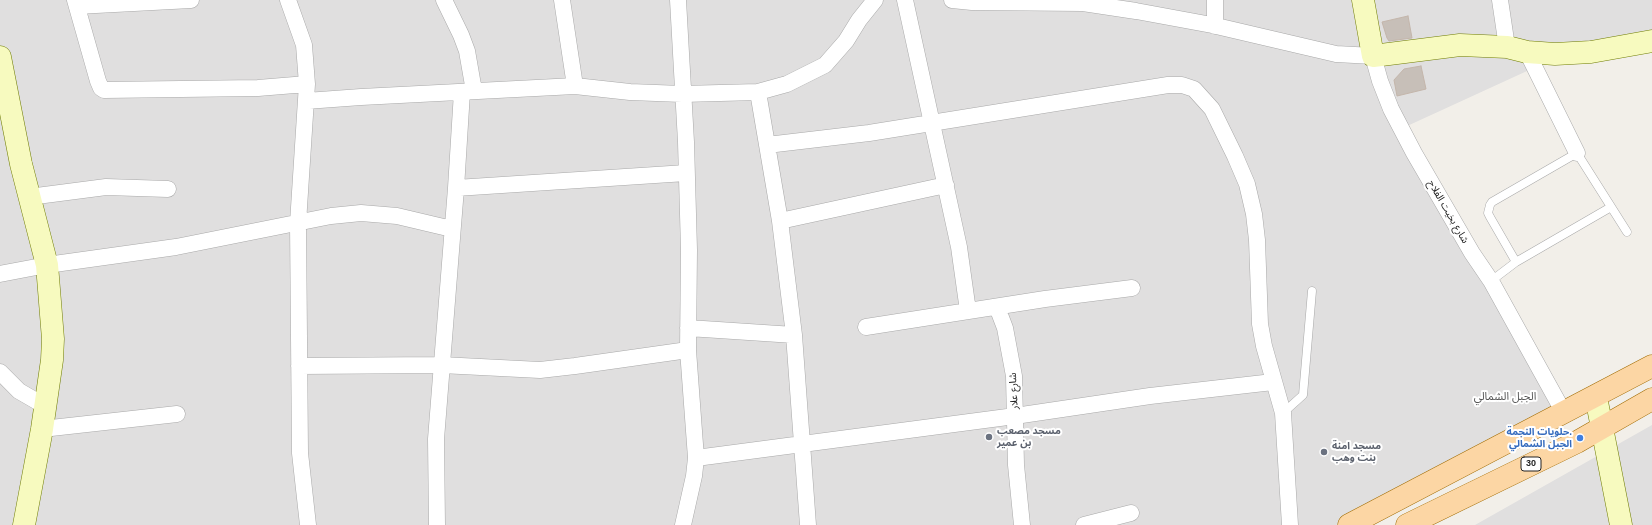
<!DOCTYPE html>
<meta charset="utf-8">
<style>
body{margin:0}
canvas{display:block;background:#f2efe9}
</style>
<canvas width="1652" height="525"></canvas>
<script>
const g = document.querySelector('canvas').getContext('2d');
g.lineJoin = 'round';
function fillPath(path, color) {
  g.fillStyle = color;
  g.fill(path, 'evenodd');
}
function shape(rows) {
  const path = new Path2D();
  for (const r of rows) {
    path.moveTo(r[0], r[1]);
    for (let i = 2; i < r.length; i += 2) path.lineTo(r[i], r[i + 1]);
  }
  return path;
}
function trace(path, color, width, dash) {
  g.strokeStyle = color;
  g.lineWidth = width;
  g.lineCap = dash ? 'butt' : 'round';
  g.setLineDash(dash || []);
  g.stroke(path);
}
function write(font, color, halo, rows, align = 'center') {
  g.font = font + ' Arial,"Noto Sans Arabic",sans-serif';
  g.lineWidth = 4;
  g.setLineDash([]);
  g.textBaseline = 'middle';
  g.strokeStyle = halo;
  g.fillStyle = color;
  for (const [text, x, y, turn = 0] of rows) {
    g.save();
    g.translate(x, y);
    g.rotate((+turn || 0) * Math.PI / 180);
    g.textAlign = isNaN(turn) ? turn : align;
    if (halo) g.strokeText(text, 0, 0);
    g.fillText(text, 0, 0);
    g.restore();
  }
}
fillPath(shape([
 [0,0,1652,0,1652,36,1551,60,1405,127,1554,409,1336,525,0,525],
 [1652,425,1652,525,1475,525]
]), '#e0dfdf');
const building = shape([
 [1408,16,1412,38,1389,41,1387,38,1382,22,1408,16],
 [1421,66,1426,89,1397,96,1394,80,1404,69,1421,66]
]);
fillPath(building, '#c7bfb8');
trace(building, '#c4b6ab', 1);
const lane = shape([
 [1516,262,1490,217,1488,213,1490,205,1492,202,1577,153,1627,232],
 [1491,281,1516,262,1611,207],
 [1283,413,1303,395,1312,291]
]);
const street = shape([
 [75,0,98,81,101,88,104,90,258,88,307,84],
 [288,0,304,45,307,84,298,223,300,453,308,525],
 [444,0,461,35,467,51,474,91],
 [562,0,575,86],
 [678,0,686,142,689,250,688,350,696,458,694,476,683,525],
 [905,0,959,247,968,311],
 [952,0,972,2,1083,3,1136,11,1212,25,1336,54,1373,56,1380,81,1391,109,1414,153,1472,253,1491,281,1564,413],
 [1215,0,1215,26],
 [1500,0,1507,47],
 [77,6,191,0],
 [1527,52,1577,153],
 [758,92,780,221,794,335,808,525],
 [306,101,361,97,575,86,630,92,682,94,758,92,787,84,825,65,846,41,859,20,875,0],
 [767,145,869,133,1168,85,1182,85,1194,89,1212,109,1235,156,1247,184,1254,214,1257,240,1260,324,1264,346,1283,413,1290,525],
 [456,188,686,173],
 [29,197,106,187,168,189],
 [780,221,946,185],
 [0,274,47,265,176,247,331,216,361,213,397,216,452,229],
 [997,307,1005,328,1014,376,1016,465,1022,525],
 [866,327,1045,299,1132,288],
 [688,328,794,335],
 [299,366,441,365,540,370,575,366,688,350],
 [0,372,19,391,45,406],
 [42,429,177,414],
 [696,458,1015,416,1150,396,1273,382],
 [437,525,436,439,456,188,462,92],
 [1084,525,1131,513]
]);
const secondary = shape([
 [1363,0,1373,56,1460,45,1507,47,1527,52,1555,54,1591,52,1652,41],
 [0,57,21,164,47,265,53,339,52,360,42,429,24,525],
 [1596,397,1621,525]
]);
const primary = shape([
 [1349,525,1652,366],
 [1407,525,1577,442,1652,399]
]);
trace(lane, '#a9a9a9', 9);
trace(street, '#a9a9a9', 17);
trace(secondary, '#707d05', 23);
trace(primary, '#a06b00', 23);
trace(lane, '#fff', 8);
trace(street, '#fff', 16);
trace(secondary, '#f7fabf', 22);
trace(primary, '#fcd6a4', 22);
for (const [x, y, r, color] of [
 [989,437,4,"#6b7280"],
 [1580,438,4,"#3f7fe0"],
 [1324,452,4,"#6b7280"]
]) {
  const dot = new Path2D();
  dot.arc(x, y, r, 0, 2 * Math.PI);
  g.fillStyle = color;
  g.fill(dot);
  trace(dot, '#fff', 1.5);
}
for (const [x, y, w] of [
 [1531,464,20]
]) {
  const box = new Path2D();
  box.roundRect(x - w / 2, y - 7, w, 14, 3);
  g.fillStyle = '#fff';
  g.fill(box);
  trace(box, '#222', 1);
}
write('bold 9px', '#222', null, [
 ["30",1531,464]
]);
write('10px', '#222', '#fff', [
 ["شارع بخيت الفلاح",1448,212,60],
 ["شارع علار",1014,391,-93]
]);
write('bold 10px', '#5b616d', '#fff', [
 ["مسجد مصعب",997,431],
 ["بن عمير",997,443],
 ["مسجد امنة",1332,446],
 ["بنت وهب",1332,458]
], 'left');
write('bold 10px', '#366cbe', '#fff', [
 ["حلويات النجمة.",1572,432],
 ["الجبل الشمالي",1572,444]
], 'right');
write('11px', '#555', '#fff', [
 ["الجبل الشمالي",1505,397]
]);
</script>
